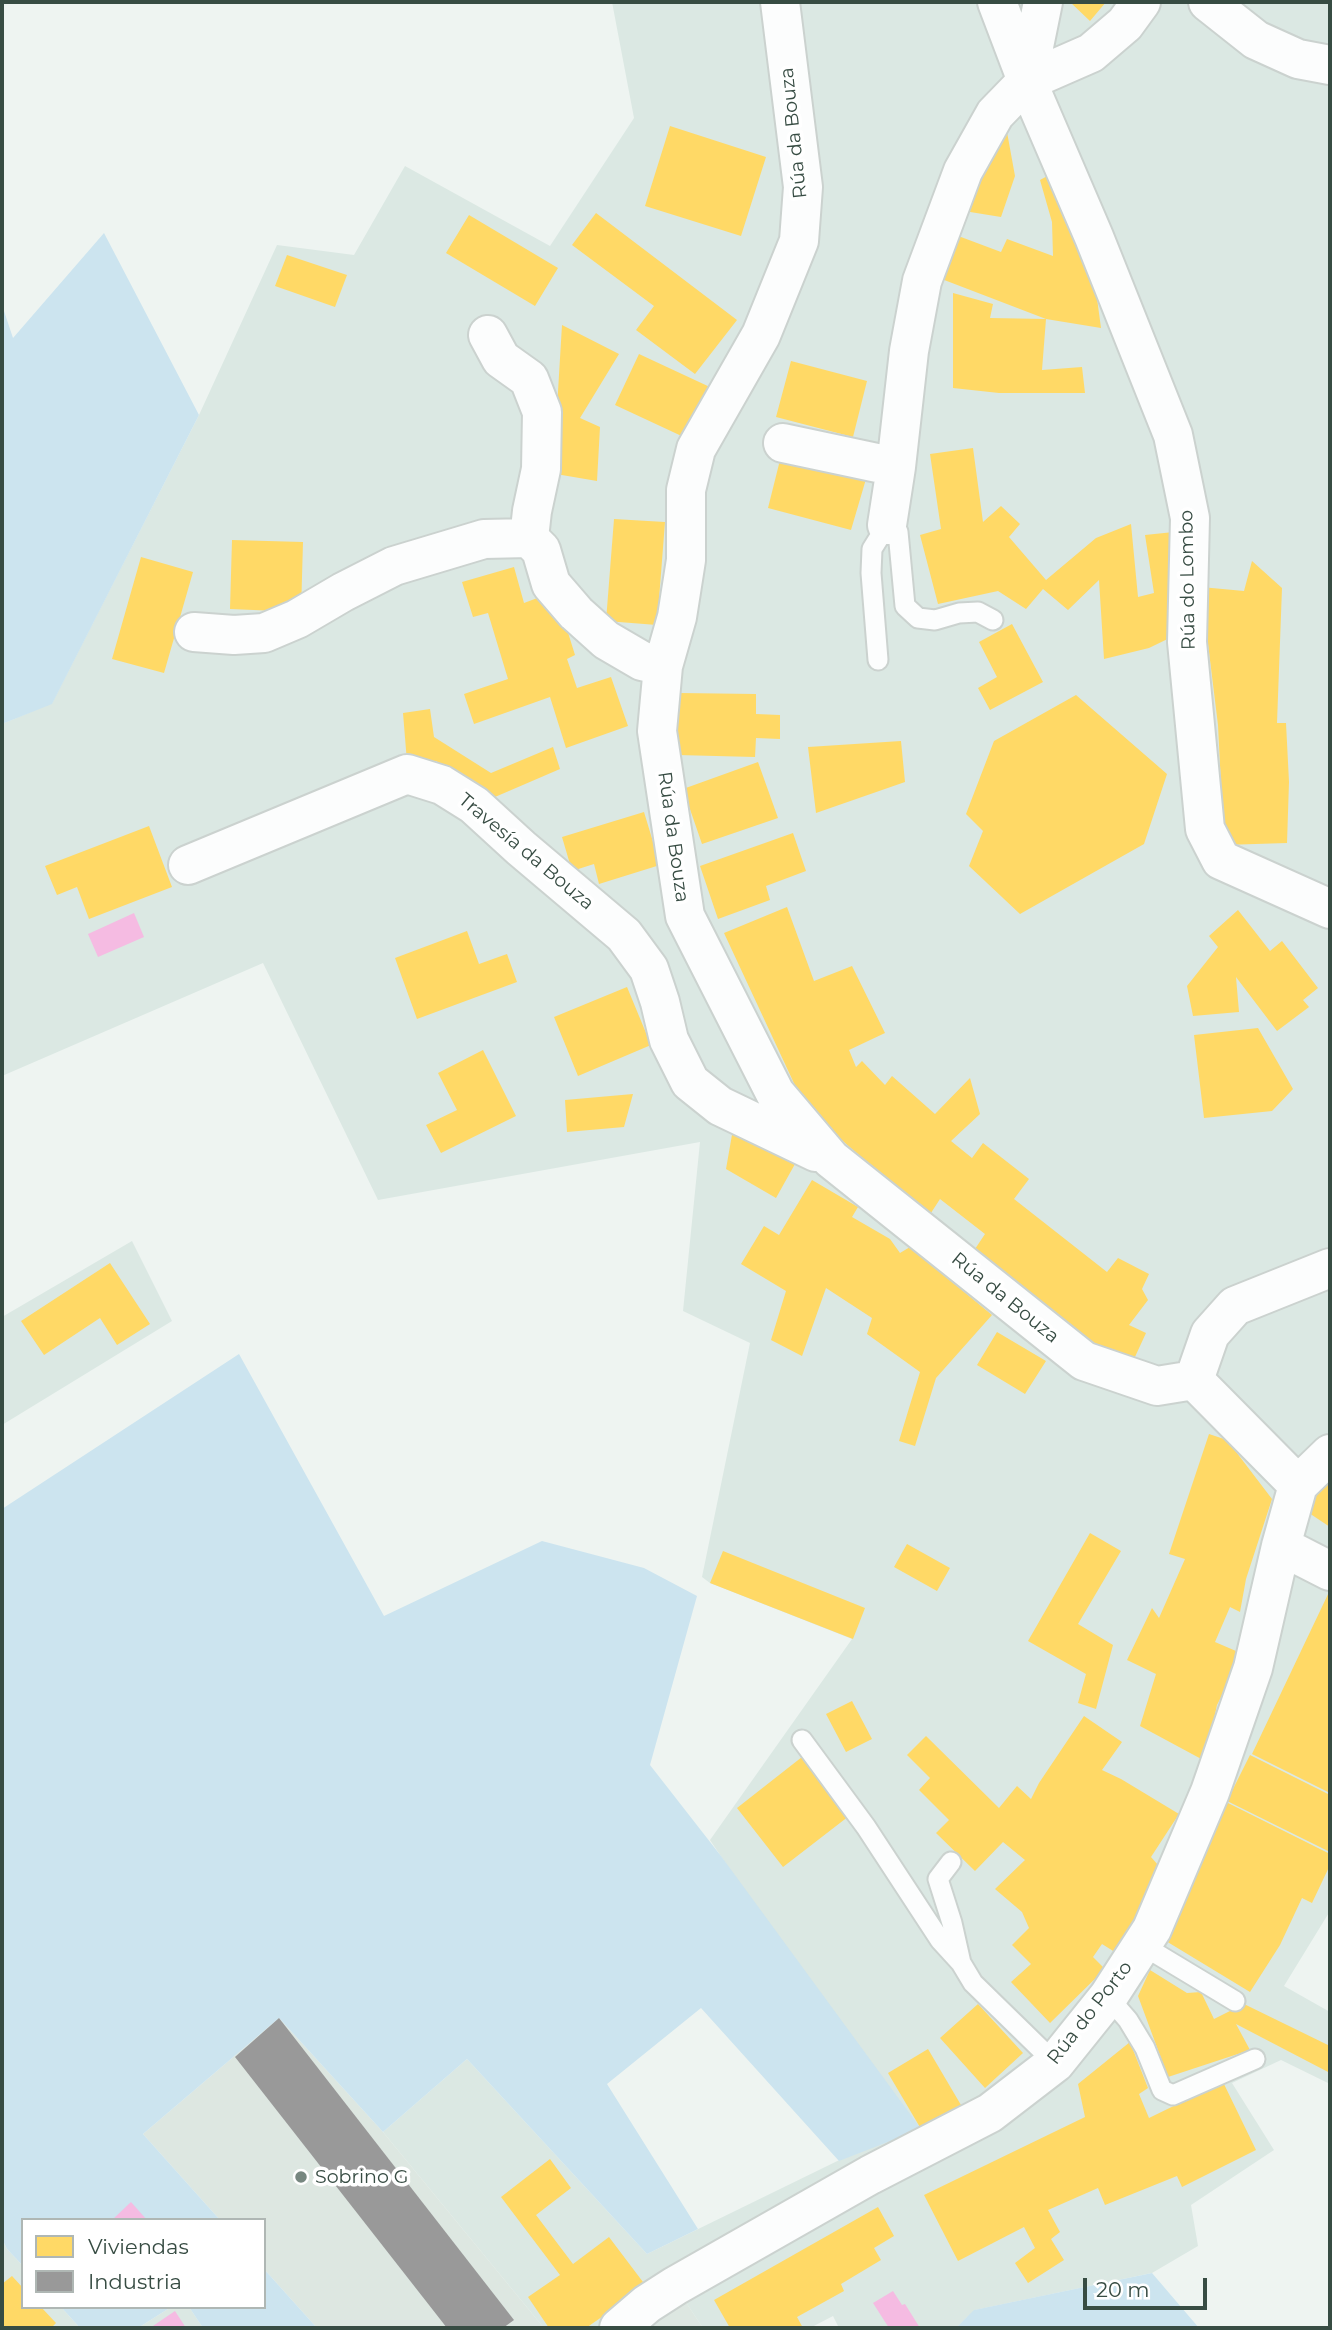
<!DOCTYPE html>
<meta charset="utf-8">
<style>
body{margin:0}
#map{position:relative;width:1332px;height:2330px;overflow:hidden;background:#eef4f1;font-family:Montserrat,sans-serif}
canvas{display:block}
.frame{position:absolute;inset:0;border:4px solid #374c43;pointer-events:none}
.legend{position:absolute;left:21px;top:2218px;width:245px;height:91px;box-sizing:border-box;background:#fff;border:2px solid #afb7b4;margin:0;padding:9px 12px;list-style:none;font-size:21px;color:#374c43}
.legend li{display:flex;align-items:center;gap:14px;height:35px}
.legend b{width:35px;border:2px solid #afb7b4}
.scale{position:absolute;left:1083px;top:2278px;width:124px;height:32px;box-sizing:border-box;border:4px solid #374c43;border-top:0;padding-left:9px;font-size:21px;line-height:24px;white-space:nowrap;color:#374c43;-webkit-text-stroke:5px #fff;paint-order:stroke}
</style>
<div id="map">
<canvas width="1332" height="2330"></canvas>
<div class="frame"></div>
<ul class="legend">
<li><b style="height:19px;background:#ffd966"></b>Viviendas</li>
<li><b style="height:19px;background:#999"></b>Industria</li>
</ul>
<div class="scale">20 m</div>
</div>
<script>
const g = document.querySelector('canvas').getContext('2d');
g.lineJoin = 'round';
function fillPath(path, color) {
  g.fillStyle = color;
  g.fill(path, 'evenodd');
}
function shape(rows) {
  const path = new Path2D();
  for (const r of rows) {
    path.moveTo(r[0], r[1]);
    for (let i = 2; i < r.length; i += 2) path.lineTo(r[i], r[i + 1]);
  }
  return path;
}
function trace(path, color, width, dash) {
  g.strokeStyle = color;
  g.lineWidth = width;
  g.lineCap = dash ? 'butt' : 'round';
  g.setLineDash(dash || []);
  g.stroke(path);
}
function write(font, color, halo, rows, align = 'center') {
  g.font = font + ' Montserrat,sans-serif';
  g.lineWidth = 7;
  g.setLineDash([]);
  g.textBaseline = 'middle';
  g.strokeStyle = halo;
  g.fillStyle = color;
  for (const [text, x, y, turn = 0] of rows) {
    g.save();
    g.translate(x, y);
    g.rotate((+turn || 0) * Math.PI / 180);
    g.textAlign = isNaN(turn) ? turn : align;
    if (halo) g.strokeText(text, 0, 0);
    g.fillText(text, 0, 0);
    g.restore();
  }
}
fillPath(shape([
 [612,2,1330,2,1330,1911,1284,1986,1330,2012,1330,2084,1281,2060,1232,2083,1274,2150,1191,2205,1198,2246,1152,2273,975,2310,956,2328,839,2328,833,2316,810,2328,703,2328,675,2286,619,2328,544,2328,383,2132,467,2059,647,2254,909,2126,827,2015,710,1840,852,1639,710,1583,702,1577,750,1343,683,1311,700,1142,378,1200,263,963,2,1076,2,724,52,703,199,415,277,245,354,255,405,166,550,246,634,118],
 [132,1241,172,1321,2,1425,2,1317],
 [2,2239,7,2249,23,2266,23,2307,61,2307,80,2328,2,2328],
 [171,2307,189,2307,203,2328,138,2328]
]), '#dbe8e3');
fillPath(shape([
 [279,2018,383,2132,544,2328,317,2328,264,2269,264,2220,220,2220,143,2134],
 [675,2286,703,2328,619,2328]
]), '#dde7e1');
fillPath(shape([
 [104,233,199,415,52,704,2,724,2,305,13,338],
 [239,1354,384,1616,542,1541,644,1568,697,1596,650,1765,721,1856,921,2129,839,2161,701,2008,607,2084,698,2229,647,2254,467,2059,383,2132,279,2018,143,2134,220,2220,23,2220,23,2266,7,2249,2,2239,2,1509],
 [264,2269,317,2328,203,2328,189,2307,264,2307],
 [1152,2273,1199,2328,956,2328,974,2310],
 [61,2307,171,2307,138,2328,80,2328]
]), '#cce4ef');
fillPath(shape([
 [134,913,144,937,98,957,88,934],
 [131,2202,147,2220,112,2220],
 [893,2291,902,2305,905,2304,920,2328,889,2328,873,2303],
 [175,2311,186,2328,150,2328]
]), '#f5bbe2');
fillPath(shape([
 [1070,2,1106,2,1090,21],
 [670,126,766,157,741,236,645,206],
 [995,129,1007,132,1015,176,1001,217,964,211],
 [1053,173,1096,291,1101,328,1046,319,1042,370,1082,367,1085,393,999,393,953,388,953,293,993,304,990,318,1046,319,939,278,953,234,1001,252,1007,239,1053,256,1052,222,1040,180],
 [596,213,737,320,695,374,636,330,654,306,572,245],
 [469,215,558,268,535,306,446,253],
 [287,255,347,275,335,307,275,286],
 [562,325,619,354,580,418,600,427,597,481,550,473,557,408],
 [639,354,712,388,688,439,615,405],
 [791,361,867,381,853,437,776,417],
 [973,448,983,522,1001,506,1020,524,1009,537,1046,580,1096,538,1131,524,1138,597,1154,593,1145,535,1183,531,1180,633,1149,648,1104,659,1099,580,1068,610,1043,589,1026,609,998,591,938,604,920,535,941,529,930,454],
 [781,456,866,479,851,530,768,508],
 [614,519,665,522,657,625,606,621],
 [232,540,303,542,301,612,230,609],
 [141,557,193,572,164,673,112,659],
 [1252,561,1282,588,1277,723,1286,723,1289,782,1287,843,1224,845,1218,725,1201,587,1244,591],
 [514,567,524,603,548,594,561,610,575,655,567,659,577,688,611,677,628,726,566,748,550,697,474,724,464,694,508,679,488,613,473,617,462,582],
 [1012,624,1043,682,990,710,978,688,997,677,979,642],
 [679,693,756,694,756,714,780,715,780,739,756,738,755,757,677,755],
 [1076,695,1167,774,1144,844,1020,914,969,866,983,831,966,814,994,741],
 [430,709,434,737,491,773,553,747,560,769,495,797,436,761,407,762,403,713],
 [901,741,905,782,816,813,808,747],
 [758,762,778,818,702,844,683,789],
 [644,812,660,865,599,884,594,864,572,871,562,837],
 [149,826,172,887,89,919,77,887,57,895,45,866],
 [793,833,806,871,766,886,770,900,718,919,700,866],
 [787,907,814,981,852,966,885,1033,849,1050,856,1067,862,1061,885,1085,892,1076,935,1114,970,1078,980,1114,951,1141,972,1158,983,1143,1029,1179,1014,1199,1107,1272,1118,1258,1149,1274,1142,1289,1148,1300,1129,1325,1146,1333,1134,1359,1106,1356,975,1249,985,1234,940,1199,929,1216,806,1109,724,933],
 [1238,910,1270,951,1282,941,1318,988,1303,1000,1309,1007,1277,1031,1236,977,1239,1012,1193,1016,1187,986,1218,947,1209,936],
 [467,931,479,964,507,954,517,982,417,1019,395,958],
 [627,987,651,1045,578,1076,554,1017],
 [1258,1028,1293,1089,1272,1111,1204,1118,1194,1035],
 [483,1050,516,1116,441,1153,426,1125,457,1110,438,1073],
 [633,1094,624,1127,567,1132,565,1100],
 [733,1129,795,1164,776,1198,726,1169],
 [812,1180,858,1207,852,1217,890,1239,900,1253,910,1247,992,1315,936,1378,915,1446,899,1441,920,1372,867,1334,872,1318,826,1288,802,1356,771,1340,786,1291,741,1264,764,1226,779,1235],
 [110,1263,150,1324,117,1345,100,1318,44,1355,21,1321],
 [997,1332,1046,1361,1025,1394,977,1365],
 [1209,1434,1227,1440,1272,1499,1246,1579,1240,1612,1230,1607,1215,1642,1243,1654,1217,1705,1205,1761,1140,1726,1156,1674,1127,1660,1152,1608,1159,1618,1185,1559,1169,1554],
 [1330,1476,1330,1527,1306,1511],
 [1090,1533,1121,1551,1078,1624,1113,1645,1096,1709,1078,1703,1086,1674,1028,1641],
 [907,1544,950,1568,937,1591,894,1567],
 [723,1551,865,1608,853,1639,710,1583],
 [1330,1590,1330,1793,1252,1754],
 [852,1701,872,1739,846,1752,826,1714],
 [1084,1716,1122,1742,1102,1770,1121,1779,1179,1814,1151,1857,1165,1873,1118,1954,1102,1944,1093,1957,1105,1969,1050,2023,1011,1982,1031,1964,1012,1945,1029,1928,1022,1912,995,1889,1025,1860,1003,1842,975,1871,936,1833,949,1820,919,1790,930,1778,907,1755,926,1736,999,1808,1017,1786,1031,1799,1039,1783],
 [1250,1755,1330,1795,1330,1852,1227,1801],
 [802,1757,849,1816,783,1867,737,1808],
 [1226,1802,1330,1854,1330,1865,1312,1903,1302,1898,1280,1945,1250,1992,1161,1938],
 [1150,1970,1187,1993,1201,1992,1214,2019,1244,2004,1330,2046,1330,2073,1236,2024,1250,2050,1168,2077,1138,1996],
 [978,2004,1023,2053,985,2088,940,2038],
 [1130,2042,1148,2088,1139,2094,1149,2118,1223,2082,1256,2150,1182,2187,1177,2176,1105,2205,1098,2188,1048,2210,1060,2232,1051,2239,1064,2260,1028,2283,1015,2263,1035,2248,1024,2227,958,2261,924,2195,1085,2117,1078,2084],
 [928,2049,961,2105,921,2129,888,2073],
 [550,2159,571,2188,536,2215,573,2264,609,2237,646,2286,586,2328,549,2328,528,2297,560,2275,501,2197],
 [878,2207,894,2236,874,2248,881,2260,841,2284,844,2291,797,2317,803,2328,730,2328,714,2300],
 [12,2276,23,2288,23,2307,41,2307,56,2323,51,2328,2,2328,2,2284]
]), '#ffd966');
fillPath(shape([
 [279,2018,514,2320,503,2328,447,2328,235,2057]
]), '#999');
const service = shape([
 [878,660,871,573,872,549,887,525,898,532,905,606,918,618,935,620,959,613,978,612,993,620],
 [802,1740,866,1827,940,1940,961,1963],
 [951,1862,938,1879,952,1923,961,1963,973,1983,1055,2063],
 [1142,1945,1235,2001],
 [1108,1997,1128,2020,1145,2048,1162,2090,1173,2095,1255,2059]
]);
const minor = shape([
 [780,2,803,187,799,241,761,335,696,449,686,490,686,560,677,617,663,666,657,731,685,916,775,1093,831,1159,1084,1361,1157,1386,1194,1380,1298,1485],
 [997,2,1027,81,1094,237,1173,435,1190,518,1187,642,1205,829,1221,860,1330,909],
 [1208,2,1256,40,1298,59,1330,65],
 [1027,81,1043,2],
 [488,335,501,359,529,379,542,412,541,469,532,511,529,538],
 [783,443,896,467],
 [887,525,896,467,909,351,922,281,963,171,995,114,1027,81,1091,53,1125,24,1141,2],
 [194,632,234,635,264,633,297,619,343,592,394,566,484,539,529,538,541,550,551,584,576,613,606,640,642,661,663,666],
 [188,865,407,774,442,785,474,805,521,848,624,935,649,969,660,1002,669,1040,690,1082,720,1106,816,1152],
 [1194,1380,1210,1334,1235,1306,1330,1268],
 [1281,1546,1330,1571],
 [619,2328,647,2304,675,2286,870,2175,990,2113,1055,2063,1108,1997,1152,1929,1210,1792,1253,1668,1281,1546,1298,1485,1330,1454]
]);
trace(service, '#cbd2cf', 23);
trace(minor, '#cbd2cf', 42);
trace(service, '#fcfdfd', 19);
trace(minor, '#fcfdfd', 38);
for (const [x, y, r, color] of [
 [301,2177,7,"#778780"]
]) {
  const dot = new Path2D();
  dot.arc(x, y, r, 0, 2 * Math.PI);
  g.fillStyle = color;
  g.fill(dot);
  trace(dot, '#fff', 2.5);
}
write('19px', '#374c43', '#fff', [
 ["Rúa da Bouza",794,133,-96],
 ["Rúa do Lombo",1188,580,-91],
 ["Rúa da Bouza",673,837,82],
 ["Travesía da Bouza",526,852,40],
 ["Rúa da Bouza",1005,1298,39],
 ["Rúa do Porto",1090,2013,-52]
]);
write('19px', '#374c43', '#fff', [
 ["Sobrino G",315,2177]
], 'left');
</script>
